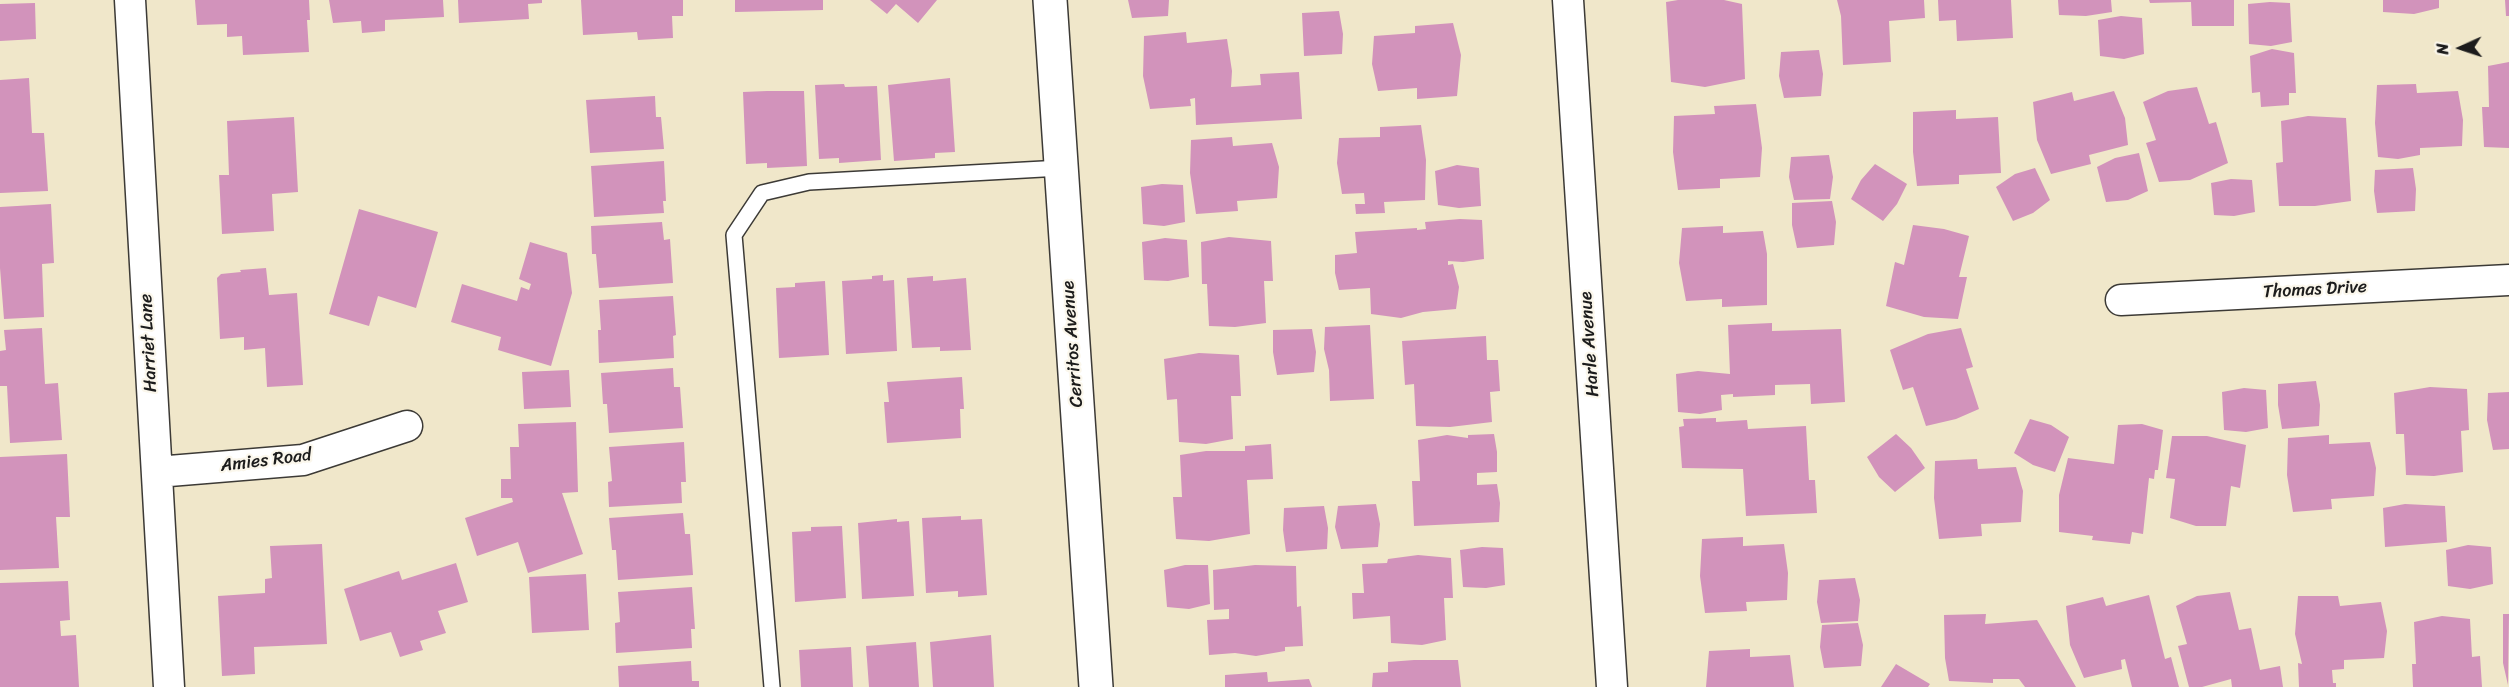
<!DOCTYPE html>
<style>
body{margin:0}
#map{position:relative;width:2509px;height:687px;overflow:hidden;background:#f0e7ca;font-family:Sriracha,sans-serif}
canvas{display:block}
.north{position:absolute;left:2431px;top:18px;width:60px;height:60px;-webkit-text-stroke:4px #fbf7ec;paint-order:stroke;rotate:267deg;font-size:16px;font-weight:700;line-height:24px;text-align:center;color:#1c1c1c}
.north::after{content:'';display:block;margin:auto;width:21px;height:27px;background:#1c1c1c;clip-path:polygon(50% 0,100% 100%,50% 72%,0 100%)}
</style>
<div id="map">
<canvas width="2509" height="687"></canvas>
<div class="north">N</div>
</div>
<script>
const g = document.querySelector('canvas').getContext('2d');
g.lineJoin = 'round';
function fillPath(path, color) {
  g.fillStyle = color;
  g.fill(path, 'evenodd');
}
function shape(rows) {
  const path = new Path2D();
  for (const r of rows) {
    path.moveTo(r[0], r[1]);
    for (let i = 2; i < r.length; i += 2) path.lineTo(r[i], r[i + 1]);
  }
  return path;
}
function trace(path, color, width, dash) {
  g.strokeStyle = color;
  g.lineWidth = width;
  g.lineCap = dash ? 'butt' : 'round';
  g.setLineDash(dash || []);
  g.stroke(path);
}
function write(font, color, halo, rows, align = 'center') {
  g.font = font + ' Sriracha,sans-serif';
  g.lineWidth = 4.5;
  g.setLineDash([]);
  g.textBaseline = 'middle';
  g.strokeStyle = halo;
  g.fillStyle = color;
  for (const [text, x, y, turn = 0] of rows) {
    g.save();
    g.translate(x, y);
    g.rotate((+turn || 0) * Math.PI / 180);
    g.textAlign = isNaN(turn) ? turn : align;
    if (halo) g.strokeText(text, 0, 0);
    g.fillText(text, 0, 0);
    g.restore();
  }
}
fillPath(shape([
 [195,0,309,0,310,20,307,20,309,52,243,55,242,36,227,37,227,24,197,25],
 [329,0,443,0,444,17,385,20,385,31,362,33,361,21,333,23],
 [458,0,542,0,542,3,528,4,529,19,459,23],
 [581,0,683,0,683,16,672,16,673,38,638,40,637,32,583,35],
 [735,0,823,0,823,10,735,12],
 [870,0,937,0,918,23,896,4,887,14],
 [1128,0,1169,0,1168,16,1132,18],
 [1678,0,1724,0,1742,4,1745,79,1705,87,1671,82,1666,2],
 [1837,0,1924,0,1925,18,1889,21,1891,62,1843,65,1841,16],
 [1938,0,2011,0,2013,38,1957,41,1956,20,1939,21],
 [2058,0,2111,0,2112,12,2086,16,2059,15],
 [2149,0,2234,0,2234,26,2192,26,2191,2,2150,3],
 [2383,0,2439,0,2439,8,2414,14,2383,12],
 [2505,0,2509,0,2509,16,2506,16],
 [2270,2,2290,3,2292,42,2271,46,2249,44,2248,4],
 [35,3,36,39,0,41,0,4],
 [1339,11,1343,34,1342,54,1304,56,1302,13],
 [2121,16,2142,18,2144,54,2124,59,2100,56,2098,20],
 [1453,23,1461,55,1457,96,1417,99,1417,88,1378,91,1372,64,1374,36,1415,33,1415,26],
 [1186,32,1187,43,1227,39,1232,71,1231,87,1261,85,1260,74,1299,72,1302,119,1196,125,1195,98,1190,99,1191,106,1150,109,1143,76,1144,36],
 [2272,49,2294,53,2296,93,2289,93,2289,105,2261,107,2260,92,2252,93,2250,56],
 [1819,50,1823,74,1821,96,1784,98,1779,76,1781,52],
 [2509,62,2509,148,2484,147,2482,107,2489,107,2488,66],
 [29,78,32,133,44,133,48,191,0,193,0,80],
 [950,78,955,152,935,153,935,158,894,161,888,85],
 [844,84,845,87,877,86,881,160,839,163,839,158,819,159,815,85],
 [2416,84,2417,93,2458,91,2463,120,2462,146,2420,148,2420,155,2398,159,2378,157,2375,123,2377,85],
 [2197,87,2209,124,2216,122,2228,163,2190,180,2159,182,2146,143,2156,140,2143,102,2168,91],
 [767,91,804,91,807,166,767,168,767,163,746,164,743,92],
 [2114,91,2125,118,2128,145,2089,155,2091,164,2051,174,2037,140,2033,102,2072,92,2074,101],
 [655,96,656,117,661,117,664,149,590,153,586,100],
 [1756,104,1762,148,1760,177,1720,179,1720,188,1678,190,1673,152,1674,116,1715,114,1714,106],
 [1956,110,1956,119,1998,117,2001,173,1959,175,1959,184,1917,186,1913,152,1913,112],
 [2308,116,2346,118,2351,201,2315,206,2279,206,2276,163,2283,162,2281,121],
 [294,117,298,192,272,194,274,231,222,234,219,175,229,175,227,121],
 [1421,125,1426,160,1425,200,1384,202,1385,213,1356,214,1355,204,1365,204,1364,193,1342,194,1337,163,1339,138,1380,137,1380,127],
 [1232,137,1233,146,1272,143,1279,167,1277,198,1237,201,1238,211,1196,214,1190,173,1191,140],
 [2139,153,2148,191,2128,200,2106,202,2097,167,2115,158],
 [1829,155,1833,177,1830,199,1794,200,1789,177,1791,157],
 [664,161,666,201,663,201,664,213,594,217,591,166],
 [1875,164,1907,184,1897,204,1883,221,1851,199,1861,180],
 [1457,165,1479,168,1481,206,1459,208,1438,205,1435,171],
 [2035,168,2050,200,2033,213,2013,221,1996,187,2015,174],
 [2413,168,2416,189,2415,211,2377,213,2374,191,2375,170],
 [2231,179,2252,180,2255,212,2234,216,2214,215,2211,183],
 [1162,184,1183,185,1185,222,1164,226,1143,224,1141,187],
 [1832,201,1836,222,1834,245,1797,248,1792,225,1792,203],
 [51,204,54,263,42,264,44,317,4,319,0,268,0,207],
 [359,209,438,232,416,308,378,296,369,326,329,314],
 [1460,219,1482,220,1484,259,1463,262,1448,261,1448,265,1453,264,1459,287,1456,309,1423,312,1401,318,1371,314,1370,288,1339,290,1335,273,1335,255,1357,253,1355,232,1417,228,1417,230,1426,229,1425,222],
 [662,222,664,240,670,239,673,283,599,288,596,254,592,254,591,226],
 [1913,225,1944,229,1969,236,1959,277,1967,277,1958,319,1924,317,1886,306,1895,262,1904,265],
 [1723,226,1723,233,1763,231,1767,254,1767,305,1722,307,1722,299,1686,301,1679,263,1682,228],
 [1229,237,1271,241,1273,281,1264,281,1266,323,1235,327,1209,326,1207,284,1202,284,1201,242],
 [1165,238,1187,240,1189,277,1168,281,1144,280,1142,242],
 [530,242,567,253,572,293,551,366,498,350,501,337,451,322,462,284,517,301,521,287,529,290,531,284,519,279],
 [266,268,269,295,297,293,303,385,267,387,265,348,244,350,244,337,220,339,217,278,221,274,241,272,240,270],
 [883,275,883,281,894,280,897,351,846,354,842,281,872,279,872,276],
 [933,276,933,281,966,278,971,350,940,351,940,347,912,348,907,278],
 [825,281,829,355,779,358,776,288,795,287,795,283],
 [673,296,676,335,673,336,674,358,599,363,598,330,601,330,599,300],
 [1772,323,1772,331,1841,329,1845,402,1811,404,1810,384,1775,385,1775,395,1733,397,1733,394,1721,395,1722,410,1700,414,1678,412,1676,374,1698,371,1730,374,1728,325],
 [1370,325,1374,399,1330,401,1329,370,1324,349,1325,327],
 [42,328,45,384,58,383,62,440,10,443,7,386,0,386,0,351,6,350,4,330],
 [1961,328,1973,367,1966,369,1979,409,1956,419,1926,426,1913,387,1903,390,1890,350,1928,334],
 [1312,329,1316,352,1314,372,1277,375,1273,352,1273,330],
 [1486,336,1487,360,1498,360,1500,391,1490,392,1492,422,1450,427,1416,426,1414,384,1405,385,1402,341],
 [1199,353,1239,355,1241,396,1231,396,1233,439,1206,444,1179,442,1177,399,1167,400,1164,359],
 [673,368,674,387,680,387,683,428,609,433,607,404,603,404,601,373],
 [569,370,571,407,524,409,522,372],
 [962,377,964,409,960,409,961,438,887,443,884,402,889,402,887,382],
 [2316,381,2320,405,2319,426,2282,429,2278,405,2278,384],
 [2430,387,2467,389,2469,430,2461,431,2463,472,2434,476,2406,475,2404,434,2396,434,2394,393],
 [2244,388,2266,390,2268,428,2246,432,2224,430,2222,392],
 [2509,392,2509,449,2493,450,2487,420,2488,393],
 [1716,418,1716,422,1747,420,1748,429,1806,426,1809,480,1815,480,1817,513,1746,516,1743,469,1682,468,1679,427,1684,426,1683,419],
 [2030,419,2051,425,2069,437,2055,472,2033,465,2014,453],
 [576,422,578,492,562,493,583,554,528,573,518,542,477,556,465,518,513,502,512,498,501,498,501,479,511,479,510,447,519,447,518,424],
 [2142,424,2163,430,2158,470,2155,470,2154,479,2149,478,2143,534,2132,532,2130,544,2092,540,2093,536,2059,532,2059,495,2068,458,2114,464,2118,425],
 [1494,434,1497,452,1497,472,1477,473,1477,485,1497,484,1500,503,1499,522,1414,526,1412,481,1420,481,1418,440,1447,435,1468,438,1468,435],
 [1896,434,1911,448,1925,468,1895,492,1879,477,1867,457],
 [2329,435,2329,444,2370,442,2376,468,2374,496,2331,499,2332,509,2293,512,2287,475,2288,438],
 [2172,436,2207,436,2246,445,2240,488,2231,486,2226,526,2196,526,2170,518,2175,479,2166,478],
 [684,442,686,482,681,482,682,503,609,507,608,482,612,481,609,447],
 [1271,444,1273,479,1247,480,1250,534,1209,541,1176,539,1173,497,1182,497,1180,455,1206,451,1245,451,1245,446],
 [67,454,70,517,56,517,59,568,0,570,0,457],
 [1977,459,1978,469,2016,467,2023,491,2021,522,1981,524,1982,536,1939,539,1934,498,1935,461],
 [1376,504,1380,524,1378,547,1341,549,1335,527,1338,506],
 [2405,504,2445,506,2447,542,2385,547,2383,508],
 [1324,506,1328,528,1327,549,1286,552,1283,530,1284,508],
 [683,513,685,534,690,534,693,575,618,580,616,550,612,550,609,518],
 [961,516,961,520,982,519,987,595,958,597,958,591,926,593,922,518],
 [897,519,897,522,909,521,914,596,862,599,858,523],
 [842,526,846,598,795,602,792,532,811,531,811,527],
 [1743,537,1743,546,1784,544,1788,573,1787,600,1746,602,1747,611,1705,613,1700,576,1702,539],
 [322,544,327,644,254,647,255,674,222,676,218,596,265,593,265,579,272,578,270,546],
 [2468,545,2491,547,2493,584,2470,589,2448,586,2446,550],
 [1482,547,1503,548,1505,585,1486,588,1463,587,1460,550],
 [1418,555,1451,558,1453,598,1444,598,1446,640,1422,645,1391,643,1390,616,1353,619,1352,593,1364,593,1362,564,1387,563,1388,559],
 [456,563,468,602,438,611,446,633,420,641,423,650,400,657,391,632,360,641,344,589,399,571,402,580],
 [1185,565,1208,565,1210,604,1189,609,1167,607,1164,570],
 [1255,565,1296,566,1297,607,1301,606,1303,646,1285,647,1285,651,1256,656,1235,653,1209,655,1207,620,1229,619,1229,609,1214,610,1213,570],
 [586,574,589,630,532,633,529,577],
 [1855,578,1860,600,1858,621,1821,623,1817,602,1819,580],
 [68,581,70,620,60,621,61,636,76,635,79,687,0,687,0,583],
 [692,587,695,629,691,629,692,648,616,653,615,623,620,622,618,592],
 [2230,592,2239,630,2251,628,2260,670,2280,666,2283,687,2232,687,2231,679,2202,687,2189,687,2178,646,2187,644,2176,606,2197,596],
 [2149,595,2165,659,2171,657,2179,687,2132,687,2125,659,2121,660,2122,669,2084,678,2070,645,2066,606,2103,597,2106,606],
 [2298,596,2338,596,2340,606,2381,602,2387,631,2384,658,2344,660,2344,669,2332,670,2333,683,2336,683,2336,687,2299,687,2298,663,2302,664,2295,634],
 [1986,614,1985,624,2037,620,2076,687,2025,687,2019,679,1993,679,1993,683,1949,681,1945,658,1944,615],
 [2503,614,2509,614,2508,685,2503,663],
 [2442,616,2470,619,2472,657,2480,656,2482,687,2413,687,2412,664,2416,664,2414,622],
 [1858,623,1863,645,1861,666,1824,668,1820,647,1822,625],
 [991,635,994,687,933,687,930,642],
 [916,642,919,687,869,687,866,646],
 [851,647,853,687,801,687,799,650],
 [1750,649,1750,657,1790,655,1794,687,1706,687,1709,651],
 [1414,660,1458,660,1461,687,1372,687,1373,673,1388,672,1388,662],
 [691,661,692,681,699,681,699,687,619,687,618,666],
 [1896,664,1930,684,1928,687,1881,687],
 [1267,672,1268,682,1309,679,1312,687,1225,687,1225,675]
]), '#d293bb');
const lane = shape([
 [772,687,734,235,762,193,809,182,1061,168]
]);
const street = shape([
 [130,0,169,687],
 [1568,0,1612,687],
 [2121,300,2509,280],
 [157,472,303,460,407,426]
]);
const secondary = shape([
 [1050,0,1096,687]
]);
trace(lane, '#3c3a36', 18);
trace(street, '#3c3a36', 33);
trace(secondary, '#3c3a36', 36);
trace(lane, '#fff', 15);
trace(street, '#fff', 30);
trace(secondary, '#fff', 33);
write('18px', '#1c1c1c', '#fbf7ec', [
 ["Thomas Drive",2315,290,-3],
 ["Harriet Lane",149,343,-93],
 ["Cerritos Avenue",1073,344,-94],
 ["Harle Avenue",1590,344,-94],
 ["Amies Road",266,461,-7]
]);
</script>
